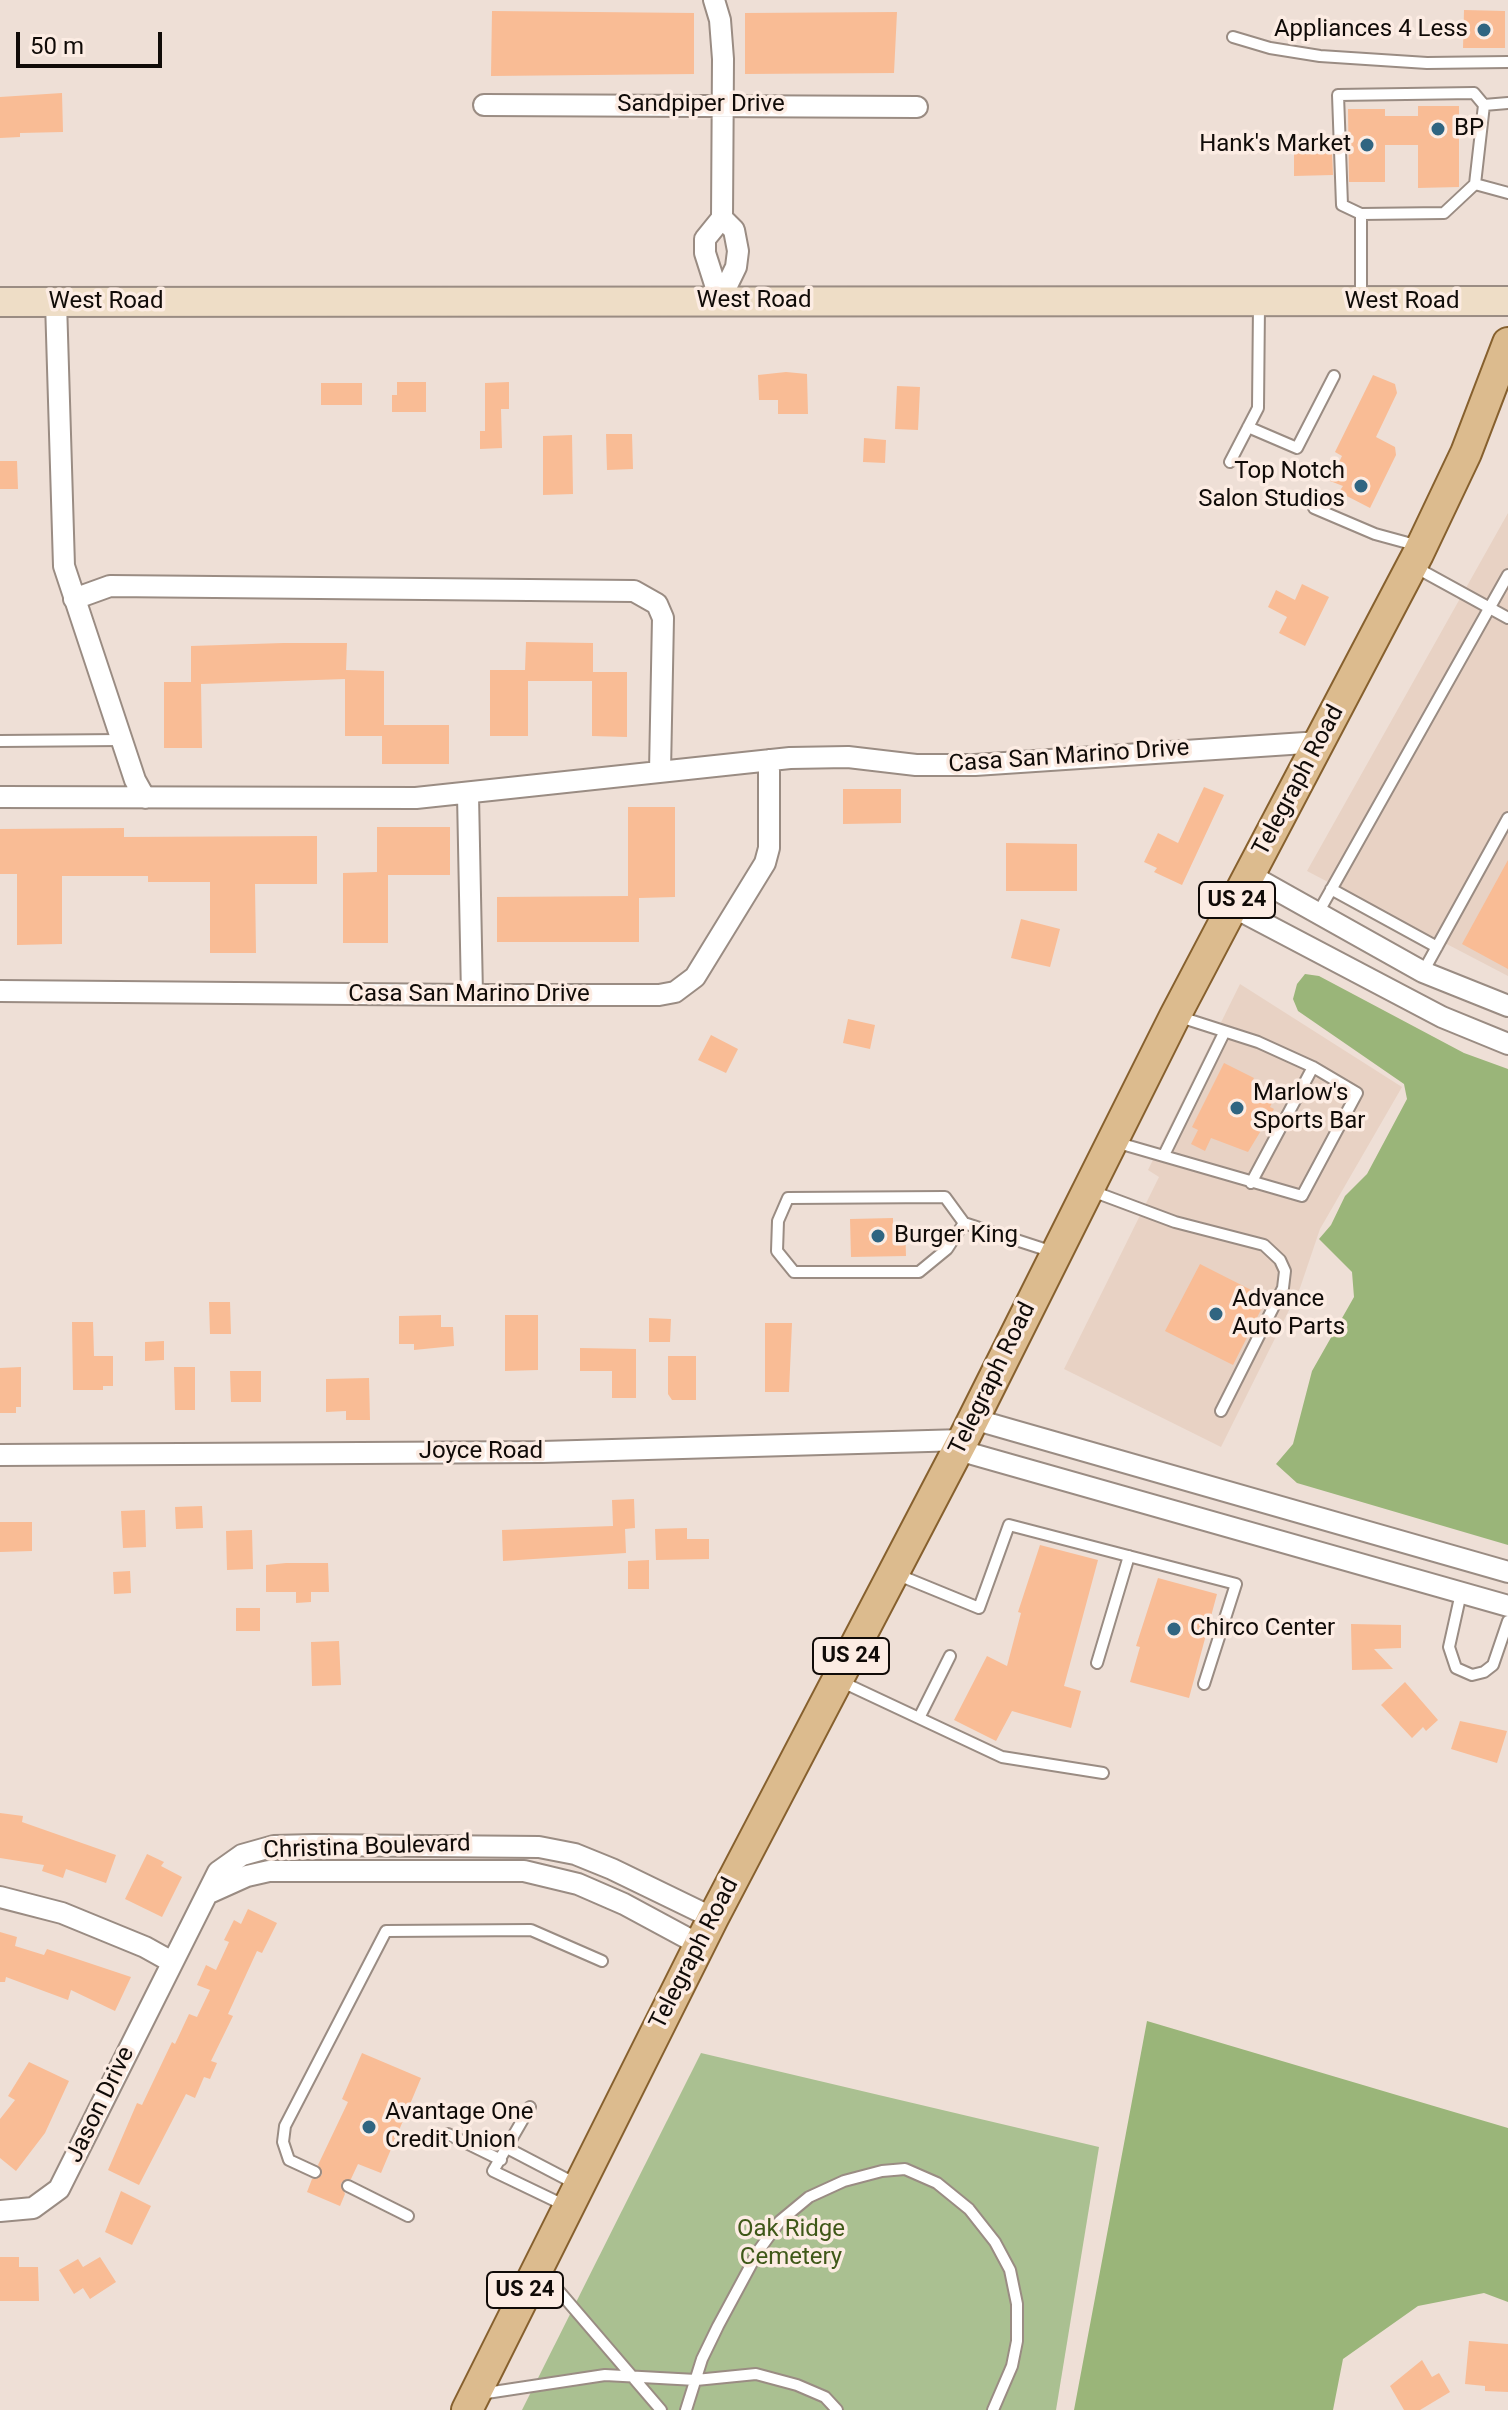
<!DOCTYPE html>
<style>
body{margin:0}
#map{position:relative;width:1508px;height:2410px;overflow:hidden;background:#eedfd6;font-family:Roboto,sans-serif}
canvas{display:block}
.scale{position:absolute;left:16px;top:32px;width:146px;height:36px;box-sizing:border-box;border:4px solid #100b08;border-top:0;padding-left:10px;font-size:24px;line-height:28px;white-space:nowrap;color:#100b08;-webkit-text-stroke:6px #fcece3;paint-order:stroke}
</style>
<div id="map">
<canvas width="1508" height="2410"></canvas>
<div class="scale">50 m</div>
</div>
<script>
const g = document.querySelector('canvas').getContext('2d');
g.lineJoin = 'round';
function fillPath(path, color) {
  g.fillStyle = color;
  g.fill(path, 'evenodd');
}
function shape(rows) {
  const path = new Path2D();
  for (const r of rows) {
    path.moveTo(r[0], r[1]);
    for (let i = 2; i < r.length; i += 2) path.lineTo(r[i], r[i + 1]);
  }
  return path;
}
function trace(path, color, width, dash) {
  g.strokeStyle = color;
  g.lineWidth = width;
  g.lineCap = dash ? 'butt' : 'round';
  g.setLineDash(dash || []);
  g.stroke(path);
}
function write(font, color, halo, rows, align = 'center') {
  g.font = font + ' Roboto,sans-serif';
  g.lineWidth = 7;
  g.setLineDash([]);
  g.textBaseline = 'middle';
  g.strokeStyle = halo;
  g.fillStyle = color;
  for (const [text, x, y, turn = 0] of rows) {
    g.save();
    g.translate(x, y);
    g.rotate((+turn || 0) * Math.PI / 180);
    g.textAlign = isNaN(turn) ? turn : align;
    if (halo) g.strokeText(text, 0, 0);
    g.fillText(text, 0, 0);
    g.restore();
  }
}
fillPath(shape([
 [1508,513,1508,976,1307,871],
 [1240,984,1402,1087,1320,1229,1300,1288,1221,1447,1064,1369,1159,1177,1148,1170]
]), '#e8d2c4');
fillPath(shape([
 [701,2053,1099,2147,1056,2410,522,2410]
]), '#aac091');
fillPath(shape([
 [1305,974,1319,976,1464,1053,1508,1069,1508,1545,1297,1483,1276,1464,1293,1444,1312,1371,1354,1297,1352,1272,1319,1239,1331,1225,1345,1196,1367,1174,1407,1099,1404,1084,1298,1011,1293,999,1297,984],
 [1147,2021,1508,2128,1508,2302,1484,2293,1418,2306,1343,2359,1333,2410,1074,2410]
]), '#9ab579');
fillPath(shape([
 [1464,10,1505,11,1505,48,1463,48],
 [492,11,694,13,694,74,491,76],
 [897,12,894,73,745,74,745,13],
 [62,93,63,132,20,133,20,137,0,138,0,97],
 [1418,106,1459,106,1459,187,1418,188,1418,145,1385,145,1385,182,1349,182,1348,109,1385,109,1385,116,1418,116],
 [1294,152,1332,152,1333,175,1294,176],
 [786,372,807,374,808,414,778,414,778,400,759,400,758,375],
 [1373,375,1395,384,1397,393,1376,437,1395,447,1396,455,1370,508,1339,492,1343,486,1330,481,1342,456,1335,452],
 [397,382,426,382,426,412,392,412,392,395,397,395],
 [509,382,509,409,501,409,502,448,480,449,480,431,485,431,485,383],
 [321,383,362,383,362,405,321,405],
 [897,386,920,387,918,430,895,429],
 [606,434,632,434,633,469,607,470],
 [572,435,573,494,543,495,543,436],
 [864,438,886,440,885,463,863,462],
 [0,461,17,461,18,489,0,489],
 [1302,584,1329,597,1305,646,1279,633,1287,617,1268,607,1276,590,1295,600],
 [526,642,593,643,593,672,627,672,627,737,592,736,592,681,528,681,528,736,490,736,490,670,525,670],
 [283,643,347,643,346,670,384,671,384,725,449,725,449,764,382,764,382,736,345,736,345,679,201,684,202,748,164,748,164,682,191,682,191,646],
 [1204,787,1224,795,1182,885,1154,872,1157,868,1144,862,1158,833,1178,843],
 [843,789,901,789,901,823,843,824],
 [628,807,675,807,675,897,639,898,639,942,497,942,497,897,628,896],
 [377,827,450,827,450,875,388,875,388,943,343,943,343,873,377,872],
 [124,828,124,837,317,836,317,884,255,884,256,953,210,953,210,882,148,882,148,876,62,876,62,944,17,945,17,874,0,874,0,829],
 [1006,843,1077,844,1077,891,1006,891],
 [1508,860,1508,969,1462,944],
 [1021,919,1060,929,1050,967,1011,958],
 [848,1019,875,1025,870,1049,843,1043],
 [711,1035,738,1049,726,1073,698,1060],
 [1224,1063,1254,1078,1251,1084,1275,1096,1270,1107,1274,1109,1248,1152,1211,1138,1205,1151,1191,1144,1198,1130,1192,1127],
 [893,1218,893,1223,905,1223,906,1256,851,1257,850,1219],
 [1200,1264,1267,1298,1233,1365,1165,1331],
 [209,1302,230,1302,231,1334,210,1334],
 [441,1315,441,1327,453,1327,454,1346,414,1350,414,1344,399,1344,399,1316],
 [505,1315,538,1315,538,1370,505,1371],
 [649,1318,671,1319,670,1342,649,1342],
 [72,1322,93,1322,94,1356,113,1356,113,1386,103,1386,103,1390,73,1390],
 [765,1323,792,1323,789,1392,765,1392],
 [164,1341,164,1360,145,1361,145,1342],
 [580,1348,636,1349,636,1398,612,1398,612,1371,580,1371],
 [668,1356,696,1356,696,1400,672,1400,668,1394],
 [21,1367,21,1407,16,1407,16,1413,0,1413,0,1368],
 [174,1367,195,1367,195,1410,175,1410],
 [230,1371,261,1371,261,1402,231,1402],
 [369,1378,370,1420,346,1420,346,1411,326,1412,326,1379],
 [634,1499,635,1528,625,1529,626,1553,503,1561,502,1530,613,1526,612,1500],
 [202,1506,203,1528,176,1529,175,1507],
 [145,1510,146,1547,123,1548,121,1511],
 [0,1522,32,1522,32,1551,0,1552],
 [687,1528,687,1539,709,1539,709,1559,656,1560,655,1529],
 [252,1530,253,1569,227,1570,226,1531],
 [1040,1545,1098,1560,1064,1686,1081,1691,1071,1728,1012,1711,996,1741,954,1720,987,1656,1007,1666,1021,1613,1018,1612],
 [649,1560,649,1589,628,1589,628,1561],
 [286,1563,328,1563,329,1592,311,1592,311,1602,296,1603,296,1592,266,1592,266,1565],
 [130,1571,131,1593,114,1594,113,1572],
 [1158,1578,1217,1594,1189,1698,1130,1682,1140,1647,1136,1646],
 [236,1608,260,1608,260,1631,236,1631],
 [1351,1624,1401,1625,1401,1648,1374,1649,1393,1669,1352,1670],
 [339,1641,341,1685,312,1686,311,1642],
 [1405,1682,1438,1720,1426,1731,1423,1727,1412,1738,1381,1705],
 [1460,1721,1507,1731,1497,1763,1451,1749],
 [0,1813,23,1816,22,1822,116,1855,106,1883,66,1869,63,1878,42,1871,44,1865,0,1858],
 [147,1854,164,1862,161,1866,182,1877,162,1917,125,1899],
 [248,1909,277,1923,262,1953,257,1951,228,2014,233,2016,211,2061,217,2063,210,2079,204,2077,195,2098,186,2094,139,2185,108,2170,137,2103,142,2105,172,2042,175,2044,189,2014,197,2017,210,1990,197,1985,206,1965,216,1970,229,1942,224,1940,234,1920,241,1924],
 [0,1932,17,1937,15,1946,44,1955,47,1949,131,1977,115,2011,71,1990,68,2000,6,1977,5,1982,0,1982],
 [362,2053,421,2078,381,2173,358,2164,351,2179,341,2183,345,2194,340,2206,307,2192,312,2179,322,2175,318,2165,348,2102,342,2099],
 [29,2062,69,2081,45,2133,16,2171,0,2158,0,2119,15,2100,8,2096],
 [121,2191,151,2206,132,2245,105,2232],
 [0,2257,19,2257,19,2267,38,2267,39,2301,0,2301],
 [100,2257,116,2282,90,2299,83,2288,74,2294,59,2270,78,2259,83,2267],
 [1469,2341,1508,2344,1508,2392,1485,2391,1485,2386,1465,2384],
 [1422,2360,1432,2377,1439,2373,1450,2392,1420,2410,1404,2410,1390,2386]
]), '#f9bc95');
const lane = shape([
 [1233,37,1270,48,1320,56,1427,63,1508,62],
 [1474,93,1484,105,1475,184,1444,213,1361,214,1342,205,1338,95,1474,93],
 [1484,105,1508,103],
 [1475,184,1508,193],
 [1361,300,1361,214],
 [1248,427,1297,448,1334,376],
 [1230,462,1258,408,1259,305],
 [1314,508,1375,534,1419,546],
 [1415,567,1508,618],
 [0,741,121,740],
 [1331,889,1437,947],
 [1318,913,1508,575],
 [1423,972,1508,818],
 [1115,1142,1302,1196,1357,1093,1313,1067,1258,1042,1177,1016],
 [1164,1155,1224,1033],
 [1251,1183,1313,1067],
 [1092,1191,1175,1222,1264,1245,1280,1260,1285,1271,1283,1288,1221,1411],
 [964,1223,947,1249,919,1272,794,1272,777,1251,778,1221,788,1198,945,1197,964,1223,1053,1252],
 [896,1574,979,1608,1009,1525,1236,1584,1204,1684],
 [1461,1593,1449,1647,1456,1668,1472,1675,1484,1672,1493,1665,1508,1621],
 [1097,1663,1129,1556],
 [840,1681,1002,1757,1103,1773],
 [919,1718,950,1656],
 [530,2107,493,2171,566,2206],
 [448,2134,501,2160],
 [509,2149,576,2184],
 [315,2172,289,2160,283,2142,285,2126,386,1931,531,1930,602,1961],
 [348,2186,408,2216],
 [540,2269,661,2410],
 [480,2394,605,2375,696,2380,756,2374,797,2385,825,2397,837,2410],
 [686,2410,702,2359,718,2326,759,2250,780,2221,809,2197,844,2181,882,2171,905,2169,937,2183,969,2209,995,2242,1010,2270,1017,2304,1017,2341,1012,2366,993,2410]
]);
const street = shape([
 [714,0,720,20,723,59,722,218,705,239,705,253,720,300],
 [484,105,917,107],
 [720,300,736,267,738,251,734,230,722,218],
 [56,302,64,566,135,780,145,798],
 [74,599,110,586,634,591,657,604,663,618,660,771],
 [468,795,472,995],
 [0,797,416,798,790,758,848,757,916,765,975,765,1320,742],
 [1250,875,1423,972,1508,1006],
 [1233,907,1442,1017,1508,1044],
 [0,991,472,995,659,995,675,992,695,977,765,863,769,848,769,760],
 [973,1419,1508,1572],
 [958,1450,1508,1606],
 [0,1455,542,1452,963,1440],
 [207,1894,247,1876,269,1871,524,1871,578,1884,624,1904,700,1945],
 [0,1897,62,1913,145,1947,172,1962],
 [0,2211,33,2208,59,2189,218,1872,242,1855,274,1846,314,1845,539,1847,575,1854,612,1869,713,1918]
]);
const secondary = shape([
 [0,302,1508,301]
]);
const primary = shape([
 [467,2410,713,1918,963,1440,1175,1016,1418,554,1466,453,1508,343]
]);
trace(lane, '#9a8c83', 14);
trace(street, '#9a8c83', 24);
trace(secondary, '#9a8c83', 32);
trace(primary, '#86602e', 34);
trace(lane, '#fff', 10);
trace(street, '#fff', 20);
trace(secondary, '#eeddc6', 28);
trace(primary, '#dcbb8e', 30);
for (const [x, y, r, color] of [
 [1484,30,8,"#306581"],
 [1438,129,8,"#306581"],
 [1367,145,8,"#306581"],
 [1361,486,8,"#306581"],
 [1237,1108,8,"#306581"],
 [878,1236,8,"#306581"],
 [1216,1314,8,"#306581"],
 [1174,1629,8,"#306581"],
 [369,2127,8,"#306581"]
]) {
  const dot = new Path2D();
  dot.arc(x, y, r, 0, 2 * Math.PI);
  g.fillStyle = color;
  g.fill(dot);
  trace(dot, '#fcece3', 3);
}
for (const [x, y, w] of [
 [1237,900,76],
 [851,1656,76],
 [525,2290,76]
]) {
  const box = new Path2D();
  box.roundRect(x - w / 2, y - 18, w, 36, 6);
  g.fillStyle = '#fcece3';
  g.fill(box);
  trace(box, '#100b08', 2);
}
write('bold 22px', '#100b08', null, [
 ["US 24",1237,900],
 ["US 24",851,1656],
 ["US 24",525,2290]
]);
write('24px', '#100b08', '#fcece3', [
 ["Appliances 4 Less",1468,30,"right"],
 ["BP",1454,129],
 ["Hank's Market",1351,145,"right"],
 ["Top Notch",1345,472,"right"],
 ["Salon Studios",1345,500,"right"],
 ["Marlow's",1253,1094],
 ["Sports Bar",1253,1122],
 ["Burger King",894,1236],
 ["Advance",1232,1300],
 ["Auto Parts",1232,1328],
 ["Chirco Center",1190,1629],
 ["Avantage One",385,2113],
 ["Credit Union",385,2141]
], 'left');
write('24px', '#100b08', '#fcece3', [
 ["Sandpiper Drive",701,105],
 ["West Road",754,301],
 ["West Road",106,302],
 ["West Road",1402,302],
 ["Casa San Marino Drive",1069,757,-4],
 ["Telegraph Road",1299,781,-62],
 ["Casa San Marino Drive",469,995],
 ["Telegraph Road",993,1379,-64],
 ["Joyce Road",481,1452],
 ["Christina Boulevard",367,1848,-2],
 ["Telegraph Road",695,1954,-63],
 ["Jason Drive",101,2105,-64]
]);
write('24px', '#3f5818', '#fcece3', [
 ["Oak Ridge",791,2230],
 ["Cemetery",791,2258]
]);
</script>
